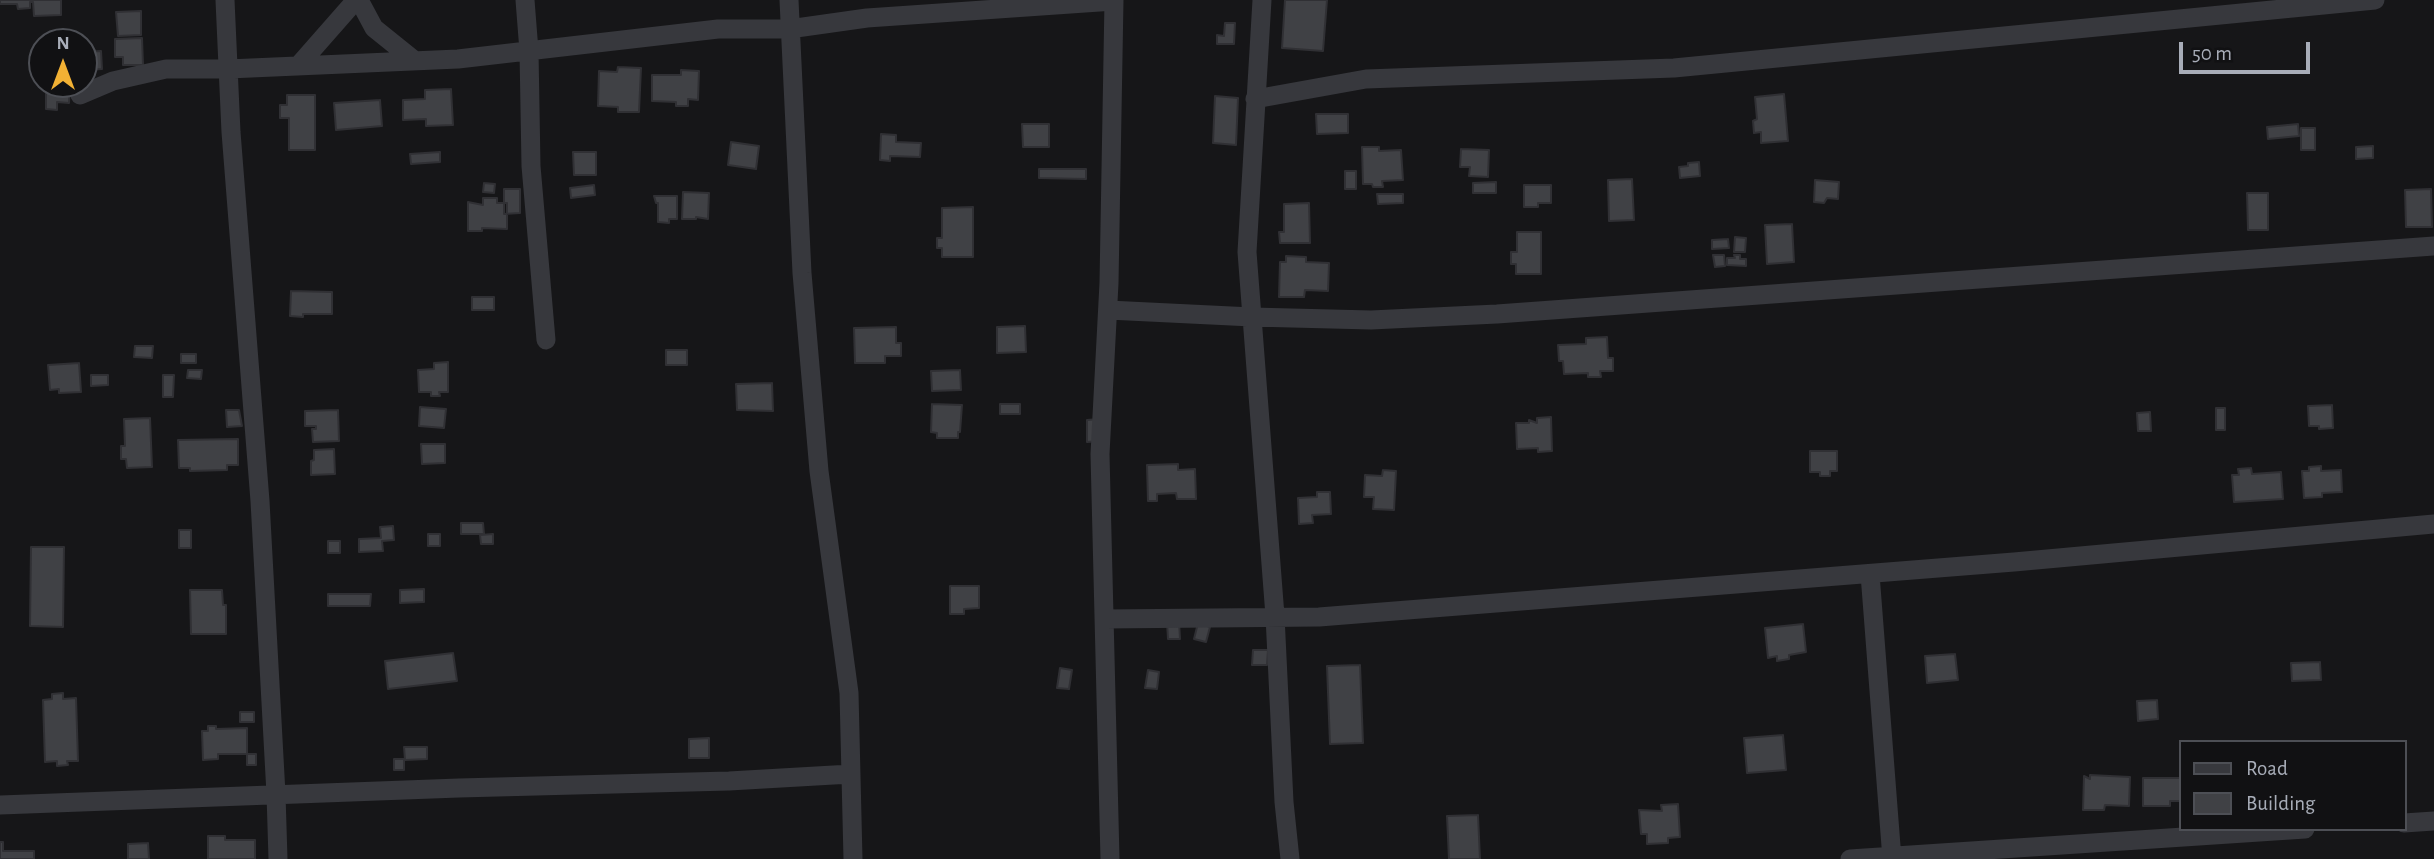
<!DOCTYPE html>
<style>
body{margin:0}
#map{position:relative;width:2434px;height:859px;overflow:hidden;background:#161618;font-family:"Alegreya Sans",sans-serif}
canvas{display:block}
.legend{position:absolute;left:2179px;top:740px;width:228px;height:91px;box-sizing:border-box;background:#111113;border:2px solid #4d4f55;margin:0;padding:9px 12px;list-style:none;font-size:21px;color:#a8adb8}
.legend li{display:flex;align-items:center;gap:14px;height:35px}
.legend b{width:35px;border:2px solid #4d4f55}
.north{position:absolute;left:28px;top:28px;width:70px;height:70px;box-sizing:border-box;background:#111113;border:2px solid #4d4f55;border-radius:50%;rotate:0deg;font-size:19px;font-weight:700;line-height:28px;text-align:center;color:#a8adb8}
.north::after{content:'';display:block;margin:auto;width:24px;height:32px;background:#f2b134;clip-path:polygon(50% 0,100% 100%,50% 72%,0 100%)}
.scale{position:absolute;left:2179px;top:42px;width:131px;height:32px;box-sizing:border-box;border:4px solid #a8adb8;border-top:0;padding-left:9px;font-size:21px;line-height:24px;white-space:nowrap;color:#a8adb8;-webkit-text-stroke:5px #111113;paint-order:stroke}
</style>
<div id="map">
<canvas width="2434" height="859"></canvas>
<ul class="legend">
<li><b style="height:9px;background:#37383d"></b>Road</li>
<li><b style="height:19px;background:#404145"></b>Building</li>
</ul>
<div class="north">N</div>
<div class="scale">50 m</div>
</div>
<script>
const g = document.querySelector('canvas').getContext('2d');
g.lineJoin = 'round';
function fillPath(path, color) {
  g.fillStyle = color;
  g.fill(path, 'evenodd');
}
function shape(rows) {
  const path = new Path2D();
  for (const r of rows) {
    path.moveTo(r[0], r[1]);
    for (let i = 2; i < r.length; i += 2) path.lineTo(r[i], r[i + 1]);
  }
  return path;
}
function trace(path, color, width, dash) {
  g.strokeStyle = color;
  g.lineWidth = width;
  g.lineCap = dash ? 'butt' : 'round';
  g.setLineDash(dash || []);
  g.stroke(path);
}
const building = shape([
 [0,0,61,0,61,15,34,16,33,2,30,2,30,8,18,9,17,4,0,4,0,0],
 [1285,0,1327,0,1323,51,1282,48,1285,0],
 [141,11,141,35,118,36,116,12,141,11],
 [1225,23,1235,23,1234,44,1217,44,1217,35,1224,36,1225,23],
 [142,38,143,65,123,65,123,57,115,57,115,39,142,38],
 [101,51,102,69,84,70,84,52,101,51],
 [618,67,641,68,639,112,618,112,618,107,598,106,599,71,617,72,618,67],
 [681,70,699,71,698,100,688,99,688,106,676,106,676,102,652,101,652,75,681,75,681,70],
 [46,84,70,85,69,103,57,102,57,110,46,109,46,84],
 [451,89,453,125,426,126,426,119,403,120,403,100,425,99,425,90,451,89],
 [1784,94,1788,141,1761,143,1761,132,1754,133,1753,121,1757,119,1755,97,1784,94],
 [287,95,315,95,315,150,289,150,289,118,280,118,280,105,287,105,287,95],
 [1215,96,1238,98,1236,145,1213,143,1215,96],
 [380,100,382,126,336,130,334,103,380,100],
 [1316,114,1348,114,1348,133,1317,134,1316,114],
 [1022,124,1049,124,1049,147,1023,147,1022,124],
 [2298,124,2299,136,2268,139,2267,127,2298,124],
 [2301,128,2315,128,2315,150,2301,150,2301,128],
 [881,134,896,135,896,142,921,143,920,157,890,156,890,161,880,160,881,134],
 [731,142,759,146,756,169,728,165,731,142],
 [2373,146,2373,158,2356,159,2356,147,2373,146],
 [1362,147,1379,147,1379,151,1401,150,1403,180,1382,181,1383,187,1373,187,1372,184,1363,184,1362,147],
 [1461,149,1489,150,1488,177,1469,176,1470,167,1460,167,1461,149],
 [440,152,440,162,411,164,410,154,440,152],
 [573,152,596,152,596,175,574,175,573,152],
 [1699,162,1700,176,1680,178,1679,167,1688,166,1688,163,1699,162],
 [1039,169,1086,169,1086,179,1039,178,1039,169],
 [1345,171,1356,171,1356,189,1345,189,1345,171],
 [1632,179,1634,220,1609,221,1608,180,1632,179],
 [1815,180,1839,182,1838,199,1827,198,1824,203,1814,202,1815,180],
 [1496,182,1496,193,1473,193,1473,183,1496,182],
 [484,183,495,184,494,193,483,192,484,183],
 [594,185,595,195,571,198,570,188,594,185],
 [1524,185,1551,185,1551,203,1538,203,1538,207,1524,207,1524,185],
 [504,189,520,189,520,213,504,214,504,189],
 [2431,189,2432,227,2406,227,2405,190,2431,189],
 [683,192,709,193,708,219,696,217,696,219,682,219,683,192],
 [2247,193,2268,193,2268,230,2248,230,2247,193],
 [1377,194,1403,194,1403,203,1378,204,1377,194],
 [654,196,677,196,677,219,669,219,669,223,658,222,658,203,656,203,654,196],
 [483,198,497,198,497,203,507,203,507,229,482,228,482,231,468,231,468,202,483,205,483,198],
 [1309,203,1310,243,1280,243,1279,232,1284,232,1284,204,1309,203],
 [973,207,973,257,942,257,942,248,937,248,937,238,942,238,942,208,973,207],
 [1792,224,1794,262,1767,264,1765,225,1792,224],
 [1517,232,1541,232,1541,274,1516,274,1516,264,1511,264,1511,252,1517,252,1517,232],
 [1735,237,1746,238,1745,252,1734,252,1735,237],
 [1728,239,1729,248,1712,249,1712,240,1728,239],
 [1713,255,1724,255,1725,266,1715,267,1713,255],
 [1734,255,1740,255,1740,259,1746,259,1746,266,1727,265,1727,258,1735,258,1734,255],
 [1286,256,1306,257,1306,262,1329,263,1328,291,1305,290,1304,297,1279,297,1280,262,1286,262,1286,256],
 [291,291,332,292,332,314,303,314,303,317,290,316,291,291],
 [472,297,494,297,494,310,472,310,472,297],
 [1025,326,1026,352,997,353,997,327,1025,326],
 [896,327,896,343,901,343,901,356,885,356,885,363,855,363,854,328,896,327],
 [1607,337,1608,358,1613,358,1613,371,1600,371,1601,377,1588,377,1588,373,1564,374,1563,361,1559,361,1558,345,1586,344,1586,338,1607,337],
 [135,346,153,346,152,358,134,357,135,346],
 [666,350,687,350,687,365,666,365,666,350],
 [181,354,196,354,196,363,181,363,181,354],
 [448,362,448,392,439,392,440,396,431,396,431,392,419,392,418,370,434,369,434,363,448,362],
 [79,363,81,392,59,393,59,389,50,390,48,365,79,363],
 [188,370,202,370,201,379,187,378,188,370],
 [960,370,961,390,932,391,931,371,960,370],
 [91,375,108,375,108,385,91,386,91,375],
 [163,375,174,375,173,397,163,397,163,375],
 [772,383,773,411,737,410,736,384,772,383],
 [932,404,962,405,960,432,958,432,958,438,937,438,937,433,931,432,932,404],
 [1000,404,1020,404,1020,414,1000,414,1000,404],
 [2332,405,2333,428,2319,429,2319,426,2309,426,2308,406,2332,405],
 [420,407,446,409,444,428,419,426,420,407],
 [2216,408,2225,408,2225,430,2216,430,2216,408],
 [226,410,239,410,242,426,227,427,226,410],
 [338,410,339,441,313,442,312,429,316,429,316,426,305,426,305,411,338,410],
 [2150,412,2151,431,2138,431,2137,413,2150,412],
 [1551,417,1552,451,1538,452,1538,448,1517,449,1516,423,1529,423,1529,420,1537,423,1537,418,1551,417],
 [150,418,152,467,127,468,126,459,121,459,121,446,125,446,124,419,150,418],
 [1099,419,1100,441,1087,442,1087,420,1099,419],
 [238,439,238,465,227,465,227,470,190,471,190,468,179,468,178,440,238,439],
 [421,444,445,444,445,463,422,464,421,444],
 [334,449,335,474,311,475,311,461,314,460,314,450,334,449],
 [1810,451,1837,451,1837,471,1830,471,1830,476,1820,476,1820,472,1810,472,1810,451],
 [1178,464,1178,470,1195,469,1196,499,1177,499,1176,493,1157,494,1157,501,1148,501,1147,465,1178,464],
 [2321,466,2321,471,2341,470,2342,492,2322,493,2322,497,2304,498,2302,471,2309,471,2309,467,2321,466],
 [2251,468,2252,474,2281,472,2283,499,2234,502,2232,475,2239,475,2238,469,2251,468],
 [1383,470,1396,471,1394,510,1373,509,1374,497,1364,497,1365,475,1382,476,1383,470],
 [1317,492,1330,492,1331,514,1312,515,1313,523,1299,524,1298,498,1317,497,1317,492],
 [461,523,483,523,484,534,461,534,461,523],
 [393,526,394,540,382,541,383,551,359,552,359,539,381,538,380,527,393,526],
 [179,530,191,530,191,548,179,548,179,530],
 [428,534,440,534,440,546,428,546,428,534],
 [493,534,493,544,481,544,480,535,493,534],
 [328,541,340,541,340,553,328,553,328,541],
 [31,547,64,547,63,627,30,626,31,547],
 [950,586,979,586,979,608,964,609,964,614,950,614,950,586],
 [424,589,424,602,400,603,400,590,424,589],
 [190,590,222,590,223,605,226,605,226,634,191,634,190,590],
 [328,594,371,594,370,606,328,606,328,594],
 [1179,621,1180,639,1168,639,1167,622,1179,621],
 [1198,623,1210,627,1206,642,1194,639,1198,623],
 [1803,624,1806,652,1789,655,1789,659,1777,661,1777,656,1768,658,1765,628,1803,624],
 [1253,650,1268,650,1267,665,1252,665,1253,650],
 [453,653,457,681,388,689,385,661,453,653],
 [1955,654,1958,680,1927,683,1925,656,1955,654],
 [2320,662,2321,680,2292,681,2291,663,2320,662],
 [1360,665,1363,743,1330,744,1327,666,1360,665],
 [1060,668,1072,670,1069,689,1057,688,1060,668],
 [1148,670,1159,672,1157,689,1145,688,1148,670],
 [63,693,63,699,76,698,78,761,67,761,68,765,57,766,57,761,45,762,43,700,52,699,52,694,63,693],
 [2157,700,2158,719,2138,721,2137,701,2157,700],
 [240,712,254,712,254,722,240,722,240,712],
 [208,726,216,726,216,729,247,728,247,754,218,754,218,759,203,760,202,731,208,731,208,726],
 [1783,735,1786,770,1747,773,1744,738,1783,735],
 [709,738,709,758,689,758,689,739,709,738],
 [404,747,427,747,427,759,405,760,404,747],
 [247,754,256,754,256,765,247,765,247,754],
 [394,759,404,759,404,770,394,770,394,759],
 [2090,775,2130,777,2129,806,2105,805,2104,810,2083,810,2084,776,2090,779,2090,775],
 [2143,778,2180,778,2180,801,2170,801,2170,806,2143,806,2143,778],
 [1678,804,1680,837,1668,838,1668,843,1647,844,1647,834,1641,834,1639,810,1662,811,1661,805,1678,804],
 [1478,815,1480,859,1449,859,1447,816,1478,815],
 [208,836,225,836,225,840,255,840,255,859,208,859,208,836],
 [0,842,3,842,3,851,34,851,34,859,0,859,0,842],
 [148,843,149,859,128,859,128,844,148,843]
]);
fillPath(building, '#404145');
trace(building, '#303034', 2);
trace(shape([
 [225,0,231,132,260,501,276,794,278,859],
 [359,0,374,28,415,61],
 [525,0,529,51,531,166,546,340],
 [789,0,802,273,819,471,849,693,853,859],
 [1262,0,1247,252,1275,616,1284,802,1290,859],
 [298,66,356,0],
 [80,95,113,81,166,69,228,69,458,59,718,29,789,29,867,18,1114,1],
 [1255,99,1366,79,1674,68,2375,0],
 [1108,310,1252,317,1371,320,1497,314,2434,246],
 [1870,574,1892,859],
 [1105,619,1319,617,2014,562,2434,524],
 [0,805,459,788,729,781,851,774],
 [2404,823,2434,821],
 [1110,859,1100,454,1109,283,1114,0],
 [1850,859,2305,829]
]), '#37383d', 19);
</script>
